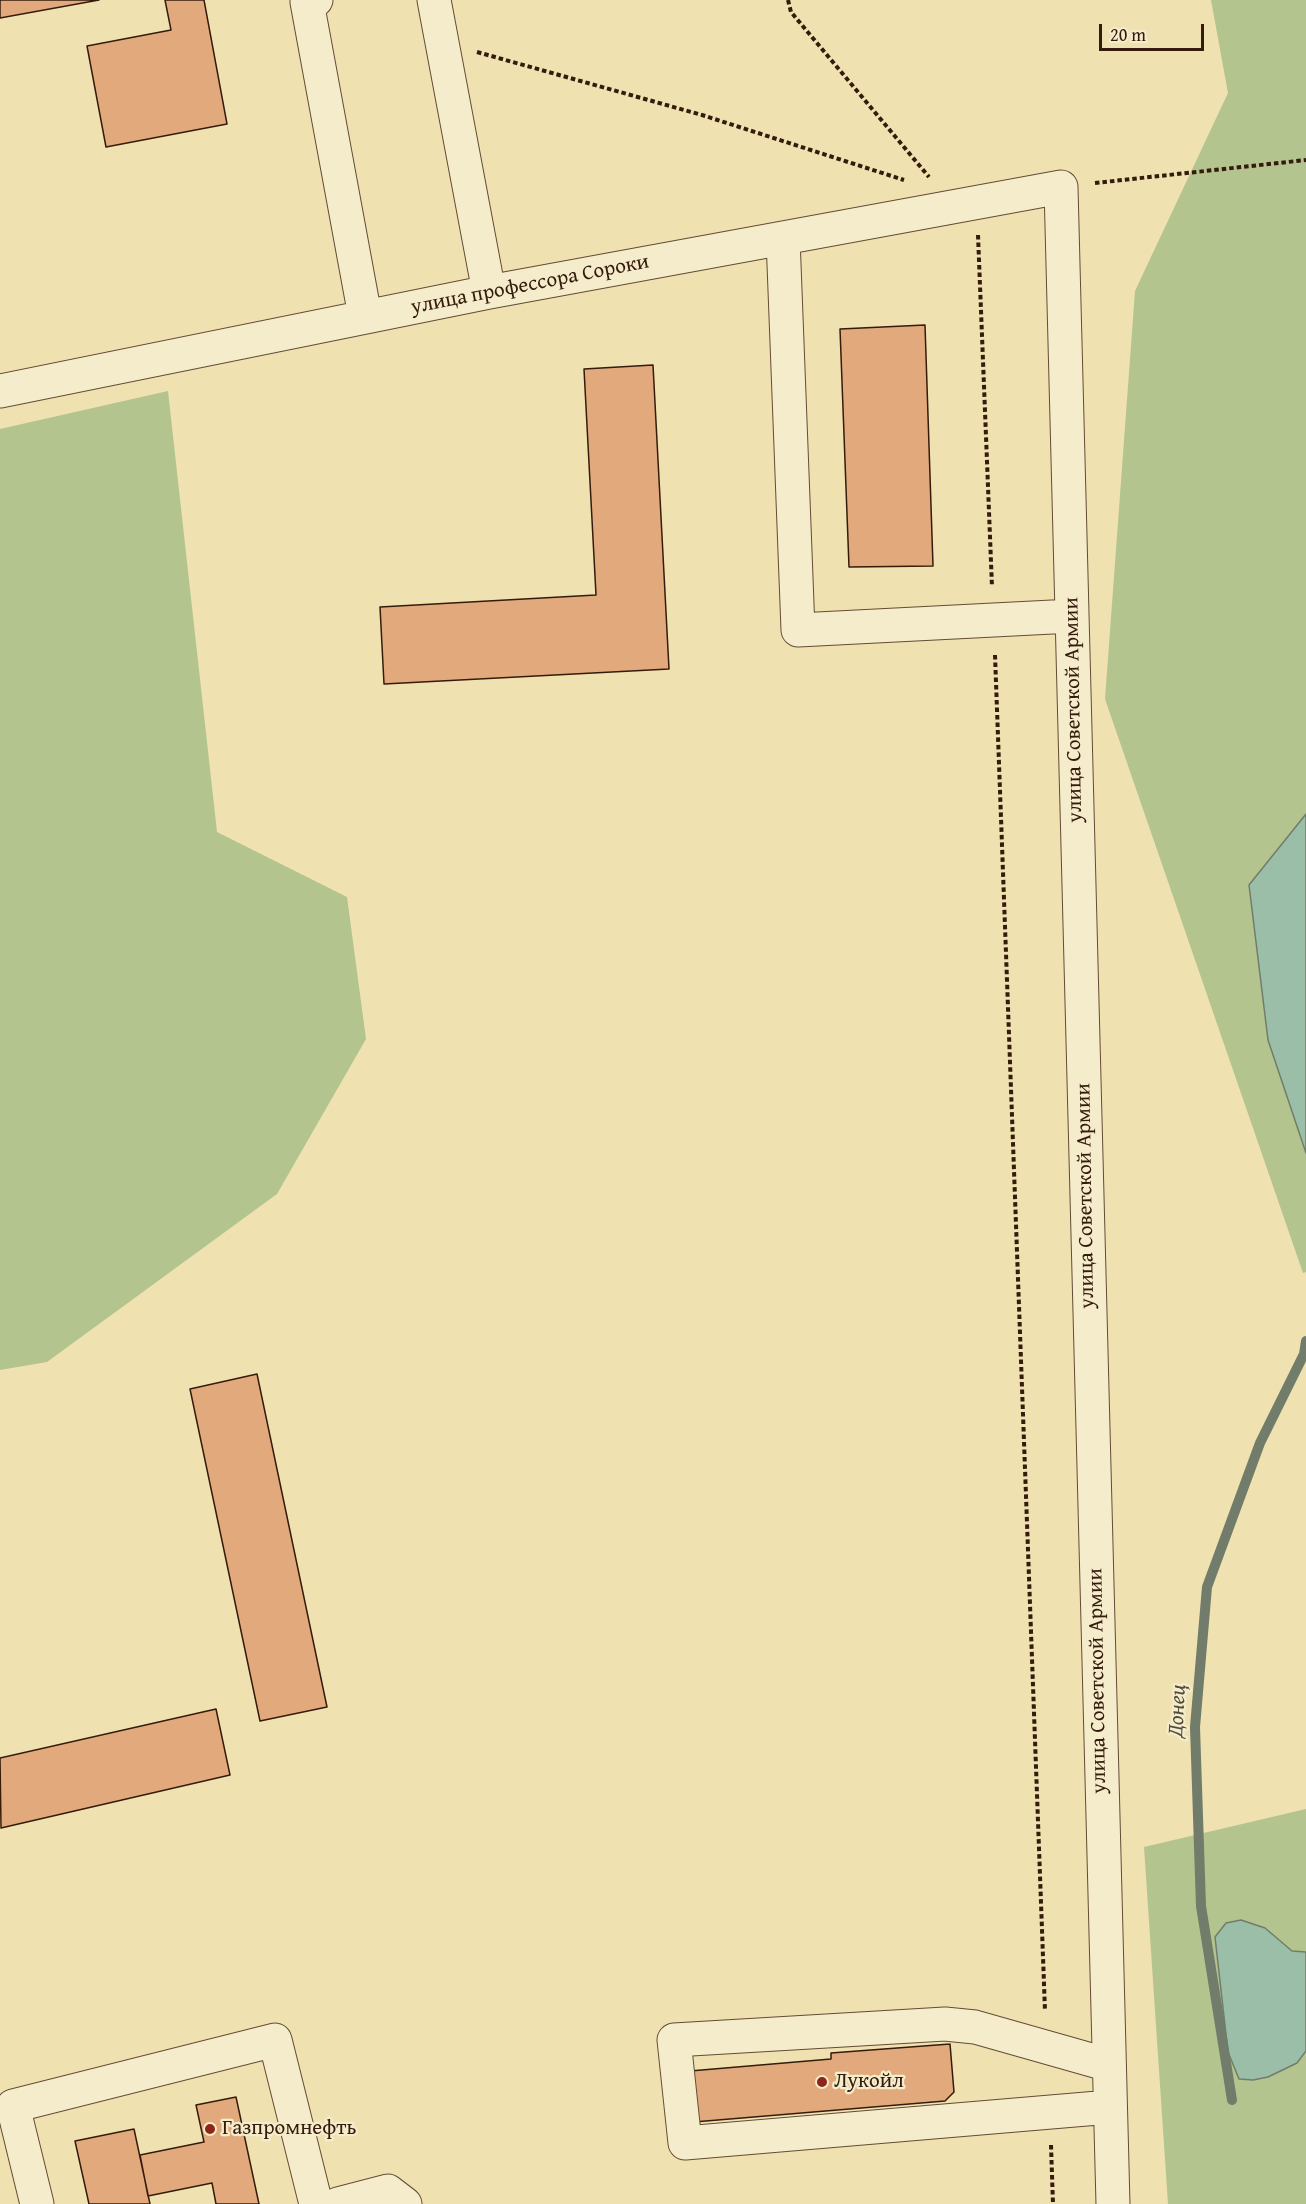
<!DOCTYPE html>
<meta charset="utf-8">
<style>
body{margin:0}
#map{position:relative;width:1306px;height:2204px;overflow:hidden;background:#efe1b0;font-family:"Gentium Book Plus",serif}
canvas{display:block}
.scale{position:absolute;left:1099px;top:24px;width:105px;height:27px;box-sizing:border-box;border:3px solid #341b0c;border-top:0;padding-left:8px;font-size:18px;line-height:21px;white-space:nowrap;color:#341b0c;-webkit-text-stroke:4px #f5eccc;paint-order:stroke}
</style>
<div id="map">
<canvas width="1306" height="2204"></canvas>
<div class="scale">20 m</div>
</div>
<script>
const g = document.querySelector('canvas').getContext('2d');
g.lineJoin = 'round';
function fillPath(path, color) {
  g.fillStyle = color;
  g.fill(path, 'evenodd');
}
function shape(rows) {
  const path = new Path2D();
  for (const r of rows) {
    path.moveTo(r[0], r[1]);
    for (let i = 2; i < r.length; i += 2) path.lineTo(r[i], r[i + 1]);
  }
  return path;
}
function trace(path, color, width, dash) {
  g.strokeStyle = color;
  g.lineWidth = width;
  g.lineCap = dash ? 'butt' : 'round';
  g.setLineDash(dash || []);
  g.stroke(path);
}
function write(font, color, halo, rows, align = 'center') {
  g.font = font + ' "Gentium Book Plus",serif';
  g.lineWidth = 4.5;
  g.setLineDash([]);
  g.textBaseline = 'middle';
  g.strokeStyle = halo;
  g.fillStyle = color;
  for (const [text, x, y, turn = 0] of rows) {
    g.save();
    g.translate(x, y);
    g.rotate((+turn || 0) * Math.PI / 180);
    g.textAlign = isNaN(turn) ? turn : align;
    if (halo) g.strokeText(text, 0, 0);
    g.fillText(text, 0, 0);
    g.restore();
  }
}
fillPath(shape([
 [1211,0,1306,0,1306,1272,1303,1273,1105,699,1135,291,1228,93],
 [168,391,217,832,347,897,366,1039,277,1194,47,1362,0,1370,0,429],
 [1306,1809,1306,2204,1168,2204,1144,1847]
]), '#b4c48f');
const water = shape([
 [1306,814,1306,1153,1268,1040,1249,885,1306,814],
 [1241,1920,1265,1928,1292,1951,1306,1952,1306,2051,1297,2063,1268,2077,1253,2080,1239,2079,1228,2052,1215,1937,1226,1923,1241,1920]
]);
fillPath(water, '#9abea8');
trace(water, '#717d6a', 1.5);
trace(shape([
 [1232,2100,1201,1906,1195,1727,1207,1587,1260,1443,1304,1354,1306,1341]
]), '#717d6a', 10);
const building = shape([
 [0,0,99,0,0,18,0,0],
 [165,0,204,0,227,124,106,147,87,46,171,30,165,0],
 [925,325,933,566,849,567,840,329,925,325],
 [653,365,669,669,384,684,380,607,596,595,584,369,653,365],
 [257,1374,327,1707,260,1721,190,1389,257,1374],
 [216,1709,230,1775,1,1828,0,1758,216,1709],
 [950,2044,954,2092,945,2101,694,2122,690,2071,831,2059,831,2053,950,2044],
 [236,2097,259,2204,216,2204,212,2183,148,2196,140,2155,204,2142,196,2105,236,2097],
 [134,2129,150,2204,89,2204,75,2141,134,2129]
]);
fillPath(building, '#e2aa7c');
trace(building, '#341b0c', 1.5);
const minor = shape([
 [316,0,307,2,365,316],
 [434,0,489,292],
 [783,238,798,630,1072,616],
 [0,391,489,292,1061,187,1113,2204],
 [1109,2065,975,2027,945,2024,674,2040,685,2143,1110,2107],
 [37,2204,13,2106,275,2040,316,2204],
 [338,2204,388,2191,405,2204]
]);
trace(minor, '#634c35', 35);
trace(shape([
 [788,0,791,12,929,177],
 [477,52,702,115,904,180],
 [1095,183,1306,160],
 [978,235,992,587],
 [995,655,1045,2011],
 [1051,2145,1053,2204]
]), '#341b0c', 4, [4.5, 3]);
trace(minor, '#f5eccc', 33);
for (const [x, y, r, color] of [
 [822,2082,6,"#8f2418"],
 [210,2129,6,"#8f2418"]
]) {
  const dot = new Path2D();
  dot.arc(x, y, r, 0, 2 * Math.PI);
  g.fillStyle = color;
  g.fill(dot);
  trace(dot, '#f5eccc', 2);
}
write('21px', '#341b0c', '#f5eccc', [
 ["улица профессора Сороки",530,285,-11],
 ["улица Советской Армии",1074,710,-91],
 ["улица Советской Армии",1086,1196,-91],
 ["улица Советской Армии",1098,1681,-91]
]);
write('21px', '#341b0c', '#f5eccc', [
 ["Лукойл",834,2082],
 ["Газпромнефть",222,2129]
], 'left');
write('italic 22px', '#534c3b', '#f5eccc', [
 ["Донец",1178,1711,-87]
]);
</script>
